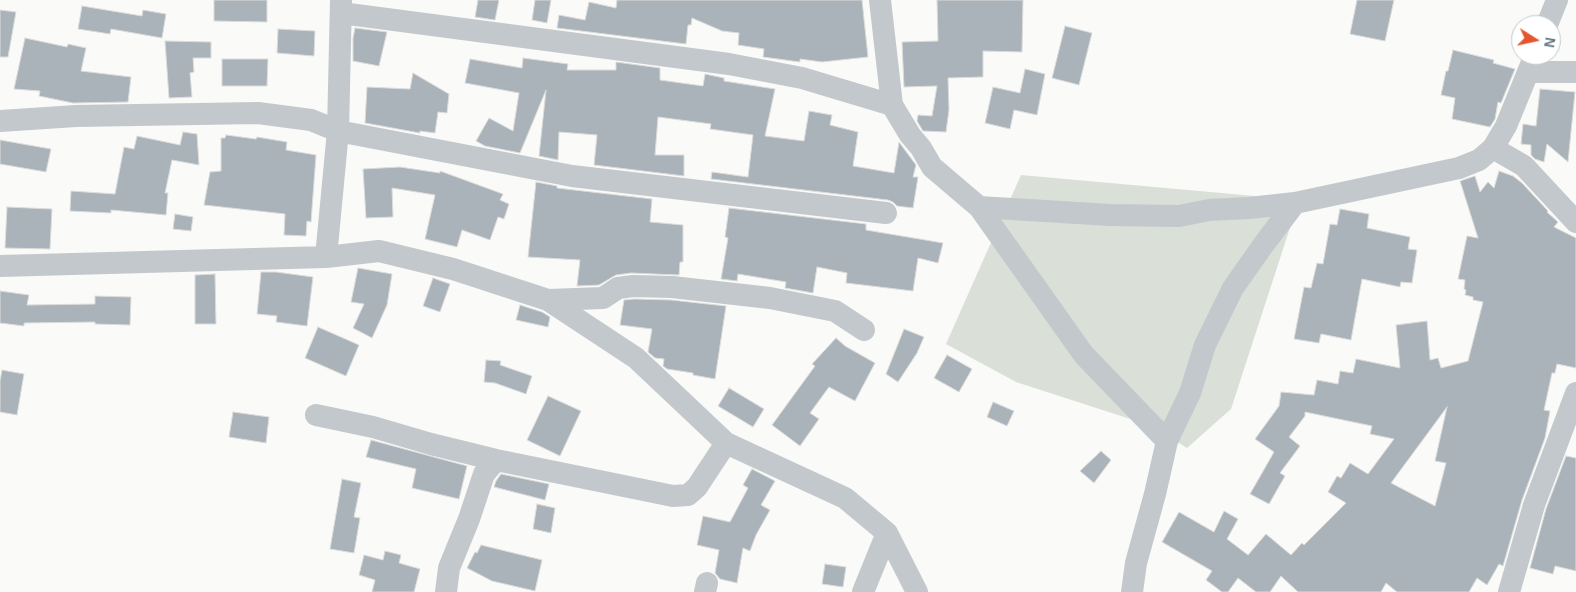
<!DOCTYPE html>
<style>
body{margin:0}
#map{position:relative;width:1576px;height:592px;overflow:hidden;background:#fafaf8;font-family:Helvetica,sans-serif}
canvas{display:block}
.north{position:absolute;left:1511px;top:15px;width:50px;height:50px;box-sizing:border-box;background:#fff;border:1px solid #c1c8cd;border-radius:50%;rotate:100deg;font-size:14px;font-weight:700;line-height:20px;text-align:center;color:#657683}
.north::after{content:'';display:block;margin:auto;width:18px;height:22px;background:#e4572e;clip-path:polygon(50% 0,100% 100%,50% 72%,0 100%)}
</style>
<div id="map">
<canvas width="1576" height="592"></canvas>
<div class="north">N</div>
</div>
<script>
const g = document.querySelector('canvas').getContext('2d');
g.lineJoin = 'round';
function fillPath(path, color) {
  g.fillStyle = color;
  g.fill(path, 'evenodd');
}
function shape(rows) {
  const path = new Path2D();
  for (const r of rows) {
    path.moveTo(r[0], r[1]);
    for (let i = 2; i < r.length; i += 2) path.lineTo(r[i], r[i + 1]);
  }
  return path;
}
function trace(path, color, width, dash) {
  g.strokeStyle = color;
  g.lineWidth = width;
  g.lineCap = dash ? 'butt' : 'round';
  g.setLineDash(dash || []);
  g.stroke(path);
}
fillPath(shape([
 [1021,175,1299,200,1231,409,1187,448,1152,426,1016,382,946,344]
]), '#dadfd7');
const building = shape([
 [214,0,267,0,267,22,214,21,214,0],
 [478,0,499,0,495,20,475,17,478,0],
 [535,0,551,0,547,23,532,20,535,0],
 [617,0,862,0,868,57,822,62,800,59,800,62,763,57,764,49,738,45,739,33,722,31,692,18,691,25,688,25,686,44,557,28,559,15,585,20,589,2,616,8,617,0],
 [937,0,1023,0,1022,52,983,51,983,77,948,78,949,110,946,132,923,131,917,121,918,115,932,116,937,86,904,87,902,42,938,41,937,0],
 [1357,0,1394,0,1385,41,1350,34,1357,0],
 [82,6,142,16,143,10,166,14,162,38,111,29,110,34,78,29,82,6],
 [0,10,16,12,8,57,0,57,0,10],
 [1065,26,1092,33,1079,85,1052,78,1065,26],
 [355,28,387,32,379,66,353,61,353,38,355,28],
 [278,29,315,31,314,56,277,53,278,29],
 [25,38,67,47,68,44,86,48,81,71,131,77,128,102,73,103,39,96,40,91,14,89,25,38],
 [165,41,211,42,211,58,193,58,194,72,190,73,192,97,169,98,165,41],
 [1453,50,1494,60,1493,63,1515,69,1501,103,1498,102,1495,119,1490,127,1452,119,1455,98,1441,95,1446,71,1448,71,1453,50],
 [523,58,568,64,567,70,616,70,616,62,660,68,660,80,703,86,705,74,724,78,724,81,775,89,765,136,804,141,809,111,832,115,830,125,858,132,853,166,894,173,899,142,916,165,913,177,918,177,913,208,897,206,893,202,888,200,711,179,712,172,748,177,753,135,710,129,711,124,658,117,655,155,684,155,684,176,594,165,597,135,559,132,558,160,539,156,546,90,520,153,485,146,476,141,489,118,513,131,519,93,465,83,470,59,522,68,523,58],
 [222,59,268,59,267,86,222,86,222,59],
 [1025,69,1045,74,1037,115,1014,110,1010,129,985,123,993,87,1020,93,1025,69],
 [413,73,449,94,447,113,438,112,435,133,420,131,420,133,365,123,367,87,410,89,413,73],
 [1540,89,1575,92,1568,162,1547,144,1544,162,1535,159,1531,155,1531,145,1521,144,1523,124,1536,126,1540,89],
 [183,132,197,134,199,165,172,160,165,193,168,193,166,215,111,210,111,213,70,211,71,191,115,194,124,147,134,149,137,136,180,145,183,132],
 [226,135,256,139,257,137,287,142,286,150,316,155,311,222,307,221,306,236,284,235,285,214,204,205,210,172,221,171,221,138,225,138,226,135],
 [0,140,51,149,46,172,0,164,0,140],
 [400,167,440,173,440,171,503,194,500,200,509,204,504,219,498,217,490,240,462,230,457,247,425,239,435,195,392,188,393,217,366,218,363,169,400,167],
 [1499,171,1513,176,1522,183,1548,211,1547,212,1558,222,1554,227,1576,238,1576,368,1557,364,1555,373,1552,373,1544,410,1550,411,1545,438,1522,500,1503,566,1499,564,1487,585,1477,578,1469,592,1397,592,1386,583,1381,592,1298,592,1281,576,1270,592,1256,592,1238,578,1228,592,1222,592,1206,580,1212,571,1162,542,1179,512,1214,532,1224,511,1238,519,1227,539,1248,555,1266,534,1291,555,1302,543,1304,545,1346,503,1328,492,1337,476,1341,478,1350,463,1368,474,1394,439,1370,434,1372,426,1305,412,1305,416,1289,437,1300,446,1280,473,1285,476,1269,504,1250,494,1274,452,1255,439,1279,406,1281,392,1314,395,1317,380,1338,384,1340,371,1353,373,1356,359,1400,368,1396,325,1427,321,1430,360,1438,358,1441,368,1468,361,1483,302,1473,300,1473,297,1465,295,1466,290,1464,289,1465,280,1458,279,1467,236,1478,238,1460,181,1475,176,1480,192,1488,182,1494,188,1499,171],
 [1447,407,1435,461,1446,463,1435,506,1391,483,1447,407],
 [536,182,557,186,557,188,652,199,650,222,683,225,683,262,680,262,679,275,631,273,616,275,599,285,577,286,580,260,528,257,536,182],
 [7,207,52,209,50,249,5,248,7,207],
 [729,208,866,224,866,230,943,243,938,263,918,258,913,291,846,283,847,273,817,267,813,293,785,288,786,282,738,274,737,281,721,279,728,238,725,237,729,208],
 [1340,209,1369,214,1367,228,1410,237,1408,249,1417,250,1412,283,1401,282,1400,287,1362,279,1351,340,1321,334,1319,343,1294,339,1304,287,1311,288,1317,263,1323,264,1330,224,1337,225,1340,209],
 [175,214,193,217,191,231,173,229,175,214],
 [358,268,392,274,387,305,372,338,353,328,364,304,351,302,358,268],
 [261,272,276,272,313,277,307,326,276,322,277,316,257,314,261,272],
 [215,274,216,324,195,324,195,275,215,274],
 [433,278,450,284,440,312,423,306,433,278],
 [0,291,29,295,27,305,95,304,95,296,131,297,130,325,95,324,95,322,24,323,24,326,0,323,0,291],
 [634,299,671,300,726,306,715,379,693,375,693,373,667,369,663,366,664,359,655,358,648,352,652,329,620,325,624,300,634,299],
 [520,305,542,312,550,317,548,327,516,320,520,305],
 [318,327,359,345,346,376,305,358,318,327],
 [904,329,924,337,917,353,898,382,886,374,904,329],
 [836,338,845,346,875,363,855,401,829,387,810,413,819,419,800,446,772,425,815,366,812,364,836,338],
 [947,355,972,369,959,392,934,378,947,355],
 [486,360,501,361,500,365,532,376,526,394,495,383,484,382,486,360],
 [2,370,24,374,17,415,0,412,0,381,2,370],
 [729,388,764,409,753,427,718,406,729,388],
 [548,396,581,411,560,456,527,440,548,396],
 [993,402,1014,411,1007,426,987,417,993,402],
 [233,412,269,417,266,443,229,437,233,412],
 [371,440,467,466,459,499,412,488,416,469,366,457,371,440],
 [1101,451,1111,460,1094,483,1080,471,1101,451],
 [1566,456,1576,458,1576,571,1555,566,1553,574,1530,568,1546,509,1566,456],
 [752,469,775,481,761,505,770,510,756,535,750,551,743,548,737,583,720,579,715,573,719,550,697,545,703,516,730,522,748,488,743,485,752,469],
 [501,474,549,484,545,500,494,487,496,481,501,474],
 [342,479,361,483,354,517,360,518,354,553,330,549,342,479],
 [537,504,555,508,551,533,533,529,537,504],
 [481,545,542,560,535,591,492,581,467,568,475,552,477,553,481,545],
 [385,551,401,555,399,563,420,569,414,592,372,592,375,580,359,575,364,555,383,560,385,551],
 [825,564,846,567,843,587,822,584,825,564]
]);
fillPath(building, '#aab3b9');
trace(building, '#dcdcda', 1);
trace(shape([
 [880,0,892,105,910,135,921,148,932,167,979,207,1084,355,1167,441],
 [341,13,729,64,802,78,892,105],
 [1547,25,1557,0],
 [1528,72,1576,72],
 [0,121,76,116,258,113,311,120,338,131,572,176,886,213],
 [1493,148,1524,166,1576,222],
 [979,207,1110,215,1179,216,1209,210,1249,208,1295,203],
 [326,257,338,131,341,0],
 [0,266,326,257,379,251,453,269,548,300,636,358,726,443,845,498,887,533,917,592],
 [548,300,603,298,618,288,633,286,672,287,770,298,835,311,864,330],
 [316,415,373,427,431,444,496,460,673,496,688,495,697,487,726,443],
 [446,592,449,568,469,519,484,474,496,460],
 [705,592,707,583],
 [863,592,887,533],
 [1132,592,1136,563,1155,494,1167,441,1190,393,1205,345,1233,288,1264,244,1295,203,1459,168,1479,160,1493,148,1506,126,1535,55],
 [1509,592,1534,505,1576,393]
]), '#c3c8cc', 22);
</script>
